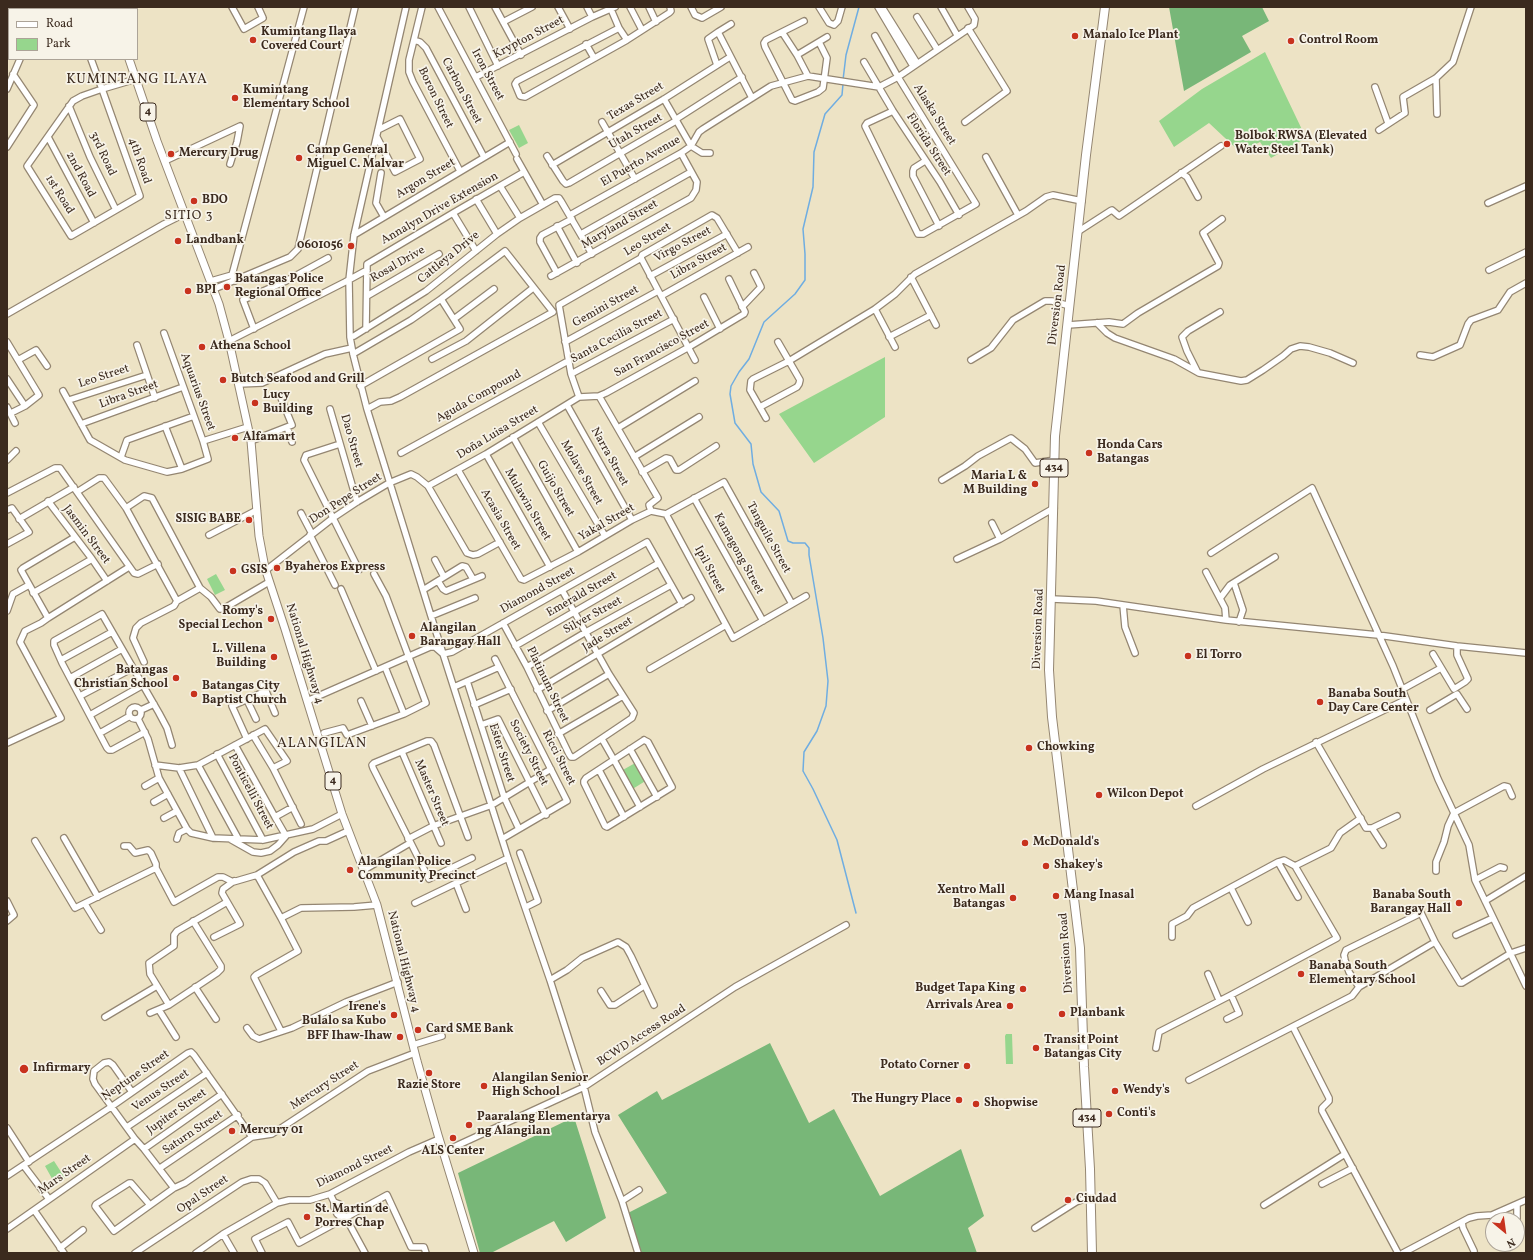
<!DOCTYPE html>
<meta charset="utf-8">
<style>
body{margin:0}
#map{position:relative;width:1533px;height:1260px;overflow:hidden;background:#ede3c5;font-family:Vollkorn,serif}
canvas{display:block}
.frame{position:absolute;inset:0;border:8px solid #3b2a1e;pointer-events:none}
.legend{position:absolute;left:8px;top:8px;width:130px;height:52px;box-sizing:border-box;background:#f7f3e8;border:1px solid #aca397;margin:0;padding:5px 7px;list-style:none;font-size:12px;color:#3b2a1e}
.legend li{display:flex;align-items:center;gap:8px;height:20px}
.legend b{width:20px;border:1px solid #aca397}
.north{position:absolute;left:1485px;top:1212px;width:40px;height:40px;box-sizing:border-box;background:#f7f3e8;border:1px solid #aca397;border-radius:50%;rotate:151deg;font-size:11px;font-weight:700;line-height:16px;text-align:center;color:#3b2a1e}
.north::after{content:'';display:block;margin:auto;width:14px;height:18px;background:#c8321e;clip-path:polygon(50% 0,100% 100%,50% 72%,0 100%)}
</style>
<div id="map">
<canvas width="1533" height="1260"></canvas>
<div class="frame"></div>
<ul class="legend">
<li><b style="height:5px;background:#fff"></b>Road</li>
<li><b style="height:11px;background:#96d68d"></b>Park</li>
</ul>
<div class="north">N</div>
</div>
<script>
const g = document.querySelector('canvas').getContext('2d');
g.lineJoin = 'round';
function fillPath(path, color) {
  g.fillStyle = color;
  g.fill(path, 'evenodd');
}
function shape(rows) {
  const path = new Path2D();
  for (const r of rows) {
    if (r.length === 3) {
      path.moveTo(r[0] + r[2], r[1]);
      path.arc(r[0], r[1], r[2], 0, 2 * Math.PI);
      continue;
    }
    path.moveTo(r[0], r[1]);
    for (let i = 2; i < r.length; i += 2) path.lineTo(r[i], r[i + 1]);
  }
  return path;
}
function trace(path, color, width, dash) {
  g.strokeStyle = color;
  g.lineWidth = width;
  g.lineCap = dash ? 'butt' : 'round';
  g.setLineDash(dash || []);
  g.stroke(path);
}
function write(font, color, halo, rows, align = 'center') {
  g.font = font + ' Vollkorn,serif';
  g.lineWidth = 3.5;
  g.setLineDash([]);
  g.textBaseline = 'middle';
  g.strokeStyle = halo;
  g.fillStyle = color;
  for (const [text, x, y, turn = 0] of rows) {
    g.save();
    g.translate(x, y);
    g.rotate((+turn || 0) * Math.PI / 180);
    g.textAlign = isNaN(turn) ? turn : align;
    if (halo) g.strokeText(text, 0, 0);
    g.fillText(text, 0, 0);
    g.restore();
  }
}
fillPath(shape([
 [1265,52,1306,138,1271,158,1260,142,1240,152,1209,123,1174,147,1159,121,1202,89],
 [519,125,528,143,519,148,509,130],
 [885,357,885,417,814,463,779,414],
 [216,574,225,590,215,595,207,579],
 [637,762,647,780,631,790,621,771],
 [1006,1034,1012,1034,1013,1064,1006,1064,1005,1036],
 [54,1161,65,1178,55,1184,45,1166]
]), '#96d68d');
fillPath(shape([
 [1169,7,1262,7,1269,21,1242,36,1251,52,1184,91],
 [770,1043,809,1123,834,1109,880,1196,961,1149,984,1216,968,1228,977,1253,640,1253,628,1213,667,1193,618,1115,657,1091,662,1100],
 [574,1117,606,1218,566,1242,554,1221,491,1253,480,1253,458,1173]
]), '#78b778');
trace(shape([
 [843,80,846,55,859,7],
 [843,84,842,95,825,114,814,152,813,187,803,229,805,254,805,280,795,294,764,322,749,359,739,372,731,386,730,394,735,423,751,444,753,464,761,492,779,511,788,541,793,543,805,543,809,548,809,555,823,638,828,681,826,706,817,731,804,752,803,771,813,789,837,840,856,913]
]), '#6fade1', 1.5);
const minor = shape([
 [232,7,244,29,263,18,258,7],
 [406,7,354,235,349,280,350,337,353,354,367,409,431,616,508,858,550,980,584,1087,595,1132,622,1201,638,1253],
 [422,7,409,60,409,72,413,82,460,171],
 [438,7,516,154],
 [469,7,498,66],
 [495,7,521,55],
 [558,7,570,29],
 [587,7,592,17],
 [610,7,619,28,627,40],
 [630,7,642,30],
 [649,7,656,22],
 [691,7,695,15,702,18,721,7],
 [819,7,829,23,834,25,838,21,842,7],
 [878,7,913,66],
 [882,7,917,63],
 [941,7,957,35],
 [40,9,40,7],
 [917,17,937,49],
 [804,21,766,40,764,43,765,47,792,100,795,101,818,92,823,88,827,58,819,42],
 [503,22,532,7],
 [619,28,517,81,515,84,520,96,525,97,627,40,669,13,671,11,670,7],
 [718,32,731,24],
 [782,32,797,55,808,76],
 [875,36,898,77,976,204,923,234,918,234,865,126,867,123,893,111],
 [414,40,420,42,426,48,484,157],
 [586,44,594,58],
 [797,55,827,37],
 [91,59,102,89,140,196,71,236,27,166,73,101,82,96,102,89,109,87,136,79],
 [864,62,893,111,940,182,959,215],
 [717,65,708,39,718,32,752,98],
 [476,77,592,17,615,7],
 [1436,78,1437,114],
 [1375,87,1388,123],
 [7,89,20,59],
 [664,99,691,146],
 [69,106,90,157,116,210],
 [602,122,635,179],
 [965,122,1007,91,968,28],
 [1379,130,1405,113,1403,97,1436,78,1453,62,1471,7],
 [48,137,94,223],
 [377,137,395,172,420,159,400,119,378,130],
 [691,146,702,153,710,153],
 [7,147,34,105,13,74],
 [547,156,563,181,566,184,569,183,674,122,678,118,742,77],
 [986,157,1018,215],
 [517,159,543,205],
 [165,161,240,126,237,142,230,164],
 [925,161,914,168,913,171,913,176,939,226],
 [552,165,664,99,730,57],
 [381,173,376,203,384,217],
 [1181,173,1187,177,1198,197],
 [500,186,520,218],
 [476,199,497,234],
 [1488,203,1526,186],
 [453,213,476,251],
 [570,215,681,153,691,146,699,132,703,129,771,86,808,76,879,87,898,77,974,25,975,19,968,7],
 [557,226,577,263],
 [1079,231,1110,211,1112,210,1119,216,1221,146],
 [581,234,691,172],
 [354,235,510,142],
 [641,258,695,360],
 [1489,270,1526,252],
 [557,273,540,242,540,238,542,235,572,219],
 [551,276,691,198,696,190,697,182,681,153],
 [650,276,727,234],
 [911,277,936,325],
 [211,281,232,275],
 [235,281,232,275,304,7],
 [214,289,290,257,298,249,355,7],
 [367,296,439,254],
 [661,296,748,247],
 [704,297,720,329],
 [742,307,761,287,754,273],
 [875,309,895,347],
 [7,314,164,224,186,213],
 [454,319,494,289],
 [1097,323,1107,333,1115,338,1174,359,1199,373,1241,381,1247,380,1263,370,1283,356,1291,349,1300,346,1309,347,1330,353,1353,363],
 [1068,325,1109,322,1123,324,1138,313,1218,266,1219,263,1203,233,1222,219],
 [254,329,243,300,286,281,328,258],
 [366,329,367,264,453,213,524,172],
 [354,336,426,291,497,234,520,218,555,198,559,198,561,201,592,254],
 [889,337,931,315],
 [229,341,345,282,367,270],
 [7,342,39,395,25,406,11,413],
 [565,342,658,291],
 [137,345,155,398],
 [353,354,411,320,441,299,505,251,553,312,400,397,391,401,380,402,367,409],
 [1420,355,1433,357,1460,345,1468,324,1471,320,1498,310,1510,292,1526,283],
 [432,359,466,341,533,288],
 [18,360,36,350,47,366],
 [971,360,991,348,1013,320,1045,301,1052,301,1070,306],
 [1197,371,1187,351,1182,337,1188,331,1220,312],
 [571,374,674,319],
 [7,379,25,406],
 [239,384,262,383,325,354,352,348],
 [360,386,460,329,441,299],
 [63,391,90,440,125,460,167,472,182,469,208,459,203,441,164,333],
 [599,396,658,498,649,505,651,511],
 [579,397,571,374,559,305,641,258,642,255,712,215,717,218,738,253],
 [69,400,147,375],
 [567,405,632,520],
 [7,407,15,423],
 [760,407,797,387,799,384,800,380,778,342],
 [330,409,357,502],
 [766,418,750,390,751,381,753,379,789,361,875,309,895,294,915,274,1026,211,1046,197,1053,195,1082,201],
 [538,422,605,536],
 [81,424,183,387],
 [165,426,182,469],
 [287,427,292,442],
 [618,428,695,381],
 [513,437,578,552],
 [203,441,248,427],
 [251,441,292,425,281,398],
 [340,444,306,455,304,460,359,570],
 [401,453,568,361],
 [486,454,550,567],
 [121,457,127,440,194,416],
 [634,457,699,417],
 [7,460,16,451],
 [458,470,521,579,524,580,578,552,632,520,651,511,666,514,724,482,792,604],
 [642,472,666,458,670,459,676,470,679,470,716,446],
 [942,480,965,466,978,456,1011,438,1025,449,1035,463,1055,460],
 [428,486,486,454,579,397,599,396,606,393,689,347,744,314,745,312,729,279],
 [77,492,99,478,104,478,126,508,177,601],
 [7,493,55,468,60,468,134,573,138,574,158,564],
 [694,498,763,621],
 [48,501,92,559,107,581],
 [126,508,144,496,152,498,200,588,211,597,220,609,223,609,269,582],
 [7,510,12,508,29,532,7,544],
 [301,513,312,534],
 [666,514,733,638,806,596],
 [19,519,74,487],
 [992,523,1000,539],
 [209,535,257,510],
 [310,535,335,585],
 [1211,553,1312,488,1393,666,1438,779,1469,845,1475,880,1526,986],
 [957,559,1000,539,1054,508],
 [435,560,444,577],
 [265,571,333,518,357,502,389,483,411,474,417,477,428,486,467,553,473,555,478,554,500,542],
 [1206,572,1225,608,1226,620],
 [438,581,443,589,446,591,482,576],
 [1234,583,1243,610,1239,622],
 [341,589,376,671],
 [423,590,462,566,466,567,473,579],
 [33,593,92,559],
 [1221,597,1230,585,1275,557],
 [1052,599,1096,601,1226,620,1378,635,1457,646,1526,653],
 [1123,605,1125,627,1135,653],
 [7,611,13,594,29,585],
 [431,616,475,598],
 [48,618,21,570,23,568,75,537],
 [503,623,527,667,569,754,571,757,574,757,632,718,634,713,609,674,562,590],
 [515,646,659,563],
 [1433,654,1454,689,1465,682,1468,679,1457,655,1457,646],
 [495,659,567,801,502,839],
 [61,660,112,632],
 [144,662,133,638,136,628,141,623,174,606,177,601,200,588],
 [385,667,404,714],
 [527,667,586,632,671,585],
 [650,669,726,625],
 [70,678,122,649],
 [467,681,504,797,519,829],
 [263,684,275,713],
 [454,687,499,667],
 [537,690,691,598],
 [1401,690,1441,668],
 [80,696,133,668],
 [247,700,256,719],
 [307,701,430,647,435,647,443,654,452,652,647,542,682,604],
 [361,701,372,726],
 [474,705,511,689],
 [135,713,6],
 [141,710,154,704],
 [1430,710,1457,694,1467,709],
 [547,711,609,674],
 [90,715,143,685],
 [138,719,148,739,159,778,187,829,191,833,213,838,263,840,313,829,342,814],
 [481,725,498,719,546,815],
 [145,732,112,750,109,750,107,748,62,663,54,645,54,641,102,614,159,713,167,728,172,745],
 [100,733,130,716],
 [324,733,343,728,347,735,404,714,426,703,386,596,374,574],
 [558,734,623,696],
 [253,735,273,768,301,824],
 [247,739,232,706,266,691],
 [602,739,614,760,640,807],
 [644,740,648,742,672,787,607,827,605,826,584,783,584,781,586,778,644,740],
 [1316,742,1366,828,1372,828,1397,816],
 [7,743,61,718,20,642,25,631,41,623,48,618,129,567],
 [235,745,275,817],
 [630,749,657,797],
 [402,752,441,843],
 [217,754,263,840],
 [155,765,179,768,198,765,265,729,287,761,273,768],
 [198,765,239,840],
 [179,768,213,838],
 [599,770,624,817],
 [145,786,159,778],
 [154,802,168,794],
 [1196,806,1263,769,1405,700],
 [164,818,177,811],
 [1372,828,1383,845],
 [468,837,434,745,431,741,427,741,374,763,372,765,373,768,429,879,472,858],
 [64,838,98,897],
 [177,839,179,833,187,829],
 [230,839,253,852,261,853,270,851,278,845,286,836,275,817,293,807],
 [408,839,433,826,492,805,551,769],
 [35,841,75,908,156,868,174,902,218,877,223,877,233,882,257,875,281,918,301,908,354,907,377,905],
 [124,846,129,846,135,853,148,850,151,853,156,864,156,868],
 [520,853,538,901,526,907],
 [1278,862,1298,897],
 [1295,866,1331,848,1340,833,1361,818],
 [364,870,410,843],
 [1436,871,1436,862,1444,842,1448,826,1454,813,1504,786,1508,787,1512,796],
 [257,875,294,852,319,841,326,841,348,831],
 [1475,880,1500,867,1504,868],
 [456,883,466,909],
 [1231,888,1248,922],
 [7,901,14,915,7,921],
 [1485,901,1526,876],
 [415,903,508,858],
 [85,904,101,930],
 [1456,935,1493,918],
 [214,937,240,924,222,893,223,889,234,881],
 [1208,974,1219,1000],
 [550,980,567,970,582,958,618,942,626,947,631,956,654,1005],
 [195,987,216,1019],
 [1359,987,1349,972,1345,960,1344,955,1346,950,1421,913,1435,942,1460,983,1462,983,1511,953,1526,948],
 [601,991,610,1005,615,1005,644,986],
 [169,1005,150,974,149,963,174,946,174,935,177,931,227,902],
 [159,1010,176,1037],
 [150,1013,169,1005,217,973,221,969,221,966,193,921],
 [105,1017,157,986],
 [1227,1019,1239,1013,1231,995],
 [1293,1027,1329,1098,1329,1101,1322,1108,1322,1111,1398,1253],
 [247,1028,253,1036,259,1039,292,1028,346,1002,398,982],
 [281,1031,254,977,256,975,298,951,281,918],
 [413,1045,442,1036],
 [1156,1048,1159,1032,1231,995,1337,938,1295,866,1284,860,1278,862,1193,908,1187,916,1172,924,1172,937],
 [1189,1080,1352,996,1359,987,1435,942],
 [132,1092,113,1065,109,1062,104,1063,94,1071,93,1079,95,1084,135,1139,144,1149,174,1188,185,1183,252,1137,272,1134,368,1071,415,1053],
 [127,1127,207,1073],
 [7,1128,29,1162],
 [144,1149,222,1094],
 [443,1152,584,1087,735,987,846,925],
 [24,1166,49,1199],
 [160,1168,238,1115],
 [7,1176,111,1107,188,1053,191,1052,194,1055,252,1137],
 [1322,1184,1353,1168],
 [330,1194,334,1202,334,1207,337,1214,343,1219,343,1210,339,1204,334,1202],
 [622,1201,639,1190],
 [1517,1204,1517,1221],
 [150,1205,131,1183,129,1183,96,1204,95,1206,114,1231,174,1188],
 [1264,1205,1345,1154],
 [34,1210,64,1253],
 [346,1218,365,1253],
 [1462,1222,1463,1228,1474,1251],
 [1035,1228,1076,1202,1090,1197],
 [7,1229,135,1139],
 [223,1234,234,1253],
 [60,1248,83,1230],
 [135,1253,242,1182,251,1179,259,1179,265,1183,277,1203],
 [196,1253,223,1234,277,1203,289,1200,310,1200,330,1194,409,1152,439,1139],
 [262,1253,255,1239,288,1222,299,1243,387,1195,411,1247,424,1247,426,1253],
 [1403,1253,1469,1218,1477,1216,1492,1215,1526,1200]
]);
const major = shape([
 [112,7,113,9],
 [129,59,157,141,219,304,229,341,251,441,259,536,265,568,285,629,342,814,377,905,417,1061,438,1135,474,1253]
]);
const highway = shape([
 [1092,1253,1090,1169,1084,1067,1080,948,1052,717,1049,670,1055,436,1086,155,1105,7]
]);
trace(minor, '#948672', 8);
trace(major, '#948672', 9);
trace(highway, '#948672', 10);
trace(minor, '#fff', 5.5);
trace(major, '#fff', 7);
trace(highway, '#fff', 8);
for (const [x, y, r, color] of [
 [1075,36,4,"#c8321e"],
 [253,40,4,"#c8321e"],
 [1291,41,4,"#c8321e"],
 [235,98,4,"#c8321e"],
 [1227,144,4,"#c8321e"],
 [171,154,4,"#c8321e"],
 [299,158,4,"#c8321e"],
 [194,201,4,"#c8321e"],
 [178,241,4,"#c8321e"],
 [351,246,4,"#c8321e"],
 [227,287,4,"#c8321e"],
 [188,291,4,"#c8321e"],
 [202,347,4,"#c8321e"],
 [223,380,4,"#c8321e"],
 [255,403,4,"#c8321e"],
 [235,438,4,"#c8321e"],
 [1089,453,4,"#c8321e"],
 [1035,484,4,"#c8321e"],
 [249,520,4,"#c8321e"],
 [277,568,4,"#c8321e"],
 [233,571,4,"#c8321e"],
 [271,619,4,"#c8321e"],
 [412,636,4,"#c8321e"],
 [1188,656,4,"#c8321e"],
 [274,657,4,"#c8321e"],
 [176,678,4,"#c8321e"],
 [194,694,4,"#c8321e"],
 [1320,702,4,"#c8321e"],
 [1029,748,4,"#c8321e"],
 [1099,795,4,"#c8321e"],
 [1025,843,4,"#c8321e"],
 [1046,866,4,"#c8321e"],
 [350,870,4,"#c8321e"],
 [1056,896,4,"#c8321e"],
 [1013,898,4,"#c8321e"],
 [1459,903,4,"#c8321e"],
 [1301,974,4,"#c8321e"],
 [1023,989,4,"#c8321e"],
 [1010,1006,4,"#c8321e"],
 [1062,1014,4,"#c8321e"],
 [394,1015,4,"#c8321e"],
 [418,1030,4,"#c8321e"],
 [400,1037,4,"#c8321e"],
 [1036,1048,4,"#c8321e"],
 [967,1066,4,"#c8321e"],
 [24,1069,5,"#c8321e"],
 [429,1073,4,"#c8321e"],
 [484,1086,4,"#c8321e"],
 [1115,1091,4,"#c8321e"],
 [959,1100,4,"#c8321e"],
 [976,1104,4,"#c8321e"],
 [1109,1114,4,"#c8321e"],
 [469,1125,4,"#c8321e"],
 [232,1131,4,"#c8321e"],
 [453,1138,4,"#c8321e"],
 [1068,1200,4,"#c8321e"],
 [307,1217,4,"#c8321e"]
]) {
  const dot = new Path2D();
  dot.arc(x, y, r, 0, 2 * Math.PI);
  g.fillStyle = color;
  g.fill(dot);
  trace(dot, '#f7f3e8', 1.5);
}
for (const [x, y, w] of [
 [148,112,16],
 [1054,468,28],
 [333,781,16],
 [1087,1118,28]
]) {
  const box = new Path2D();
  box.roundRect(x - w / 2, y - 9, w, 18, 3);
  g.fillStyle = '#f7f3e8';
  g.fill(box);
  trace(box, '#3b2a1e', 1);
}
write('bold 11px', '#3b2a1e', null, [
 ["4",148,112],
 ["434",1054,468],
 ["4",333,781],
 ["434",1087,1118]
]);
write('bold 12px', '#3b2a1e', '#f7f3e8', [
 ["Kumintang Ilaya",261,33],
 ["Covered Court",261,47],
 ["Manalo Ice Plant",1083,36],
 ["Control Room",1299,41],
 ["Kumintang",243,91],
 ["Elementary School",243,105],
 ["Bolbok RWSA (Elevated",1235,137],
 ["Water Steel Tank)",1235,151],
 ["Camp General",307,151],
 ["Miguel C. Malvar",307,165],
 ["Mercury Drug",179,154],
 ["BDO",202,201],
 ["Landbank",186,241],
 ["0601056",343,246,"right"],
 ["Batangas Police",235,280],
 ["Regional Office",235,294],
 ["BPI",196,291],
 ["Athena School",210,347],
 ["Butch Seafood and Grill",231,380],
 ["Lucy",263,396],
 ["Building",263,410],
 ["Alfamart",243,438],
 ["Honda Cars",1097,446],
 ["Batangas",1097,460],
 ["Maria L &",1027,477,"right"],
 ["M Building",1027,491,"right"],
 ["SISIG BABE",241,520,"right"],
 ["Byaheros Express",285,568],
 ["GSIS",241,571],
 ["Romy's",263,612,"right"],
 ["Special Lechon",263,626,"right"],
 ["Alangilan",420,629],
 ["Barangay Hall",420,643],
 ["L. Villena",266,650,"right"],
 ["Building",266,664,"right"],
 ["El Torro",1196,656],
 ["Batangas",168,671,"right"],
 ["Christian School",168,685,"right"],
 ["Batangas City",202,687],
 ["Baptist Church",202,701],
 ["Banaba South",1328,695],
 ["Day Care Center",1328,709],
 ["Chowking",1037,748],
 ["Wilcon Depot",1107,795],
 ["McDonald's",1033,843],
 ["Alangilan Police",358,863],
 ["Community Precinct",358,877],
 ["Shakey's",1054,866],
 ["Xentro Mall",1005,891,"right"],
 ["Batangas",1005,905,"right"],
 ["Mang Inasal",1064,896],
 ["Banaba South",1451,896,"right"],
 ["Barangay Hall",1451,910,"right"],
 ["Banaba South",1309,967],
 ["Elementary School",1309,981],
 ["Budget Tapa King",1015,989,"right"],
 ["Arrivals Area",1002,1006,"right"],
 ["Irene's",386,1008,"right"],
 ["Bulalo sa Kubo",386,1022,"right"],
 ["Planbank",1070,1014],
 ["Card SME Bank",426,1030],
 ["BFF Ihaw-Ihaw",392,1037,"right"],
 ["Transit Point",1044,1041],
 ["Batangas City",1044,1055],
 ["Potato Corner",959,1066,"right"],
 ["Infirmary",33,1069],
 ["Alangilan Senior",492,1079],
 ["High School",492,1093],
 ["Razie Store",429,1086,"center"],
 ["Wendy's",1123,1091],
 ["The Hungry Place",951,1100,"right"],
 ["Shopwise",984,1104],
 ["Conti's",1117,1114],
 ["Paaralang Elementarya",477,1118],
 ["ng Alangilan",477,1132],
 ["Mercury 01",240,1131],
 ["ALS Center",453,1152,"center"],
 ["Ciudad",1076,1200],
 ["St. Martin de",315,1210],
 ["Porres Chap",315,1224]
], 'left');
write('12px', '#3b2a1e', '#f7f3e8', [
 ["Krypton Street",529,38,-28],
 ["Iron Street",487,75,62],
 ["Carbon Street",461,91,62],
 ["Boron Street",435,98,64],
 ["Texas Street",636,102,-31],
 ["Alaska Street",934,115,58],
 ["Utah Street",636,132,-30],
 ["Florida Street",928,145,57],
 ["3rd Road",102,154,65],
 ["4th Road",139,161,71],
 ["El Puerto Avenue",641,162,-30],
 ["2nd Road",80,175,62],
 ["Argon Street",426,179,-31],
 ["1st Road",59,195,58],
 ["Annalyn Drive Extension",440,209,-30],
 ["Maryland Street",620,225,-30],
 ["Leo Street",648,240,-32],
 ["Virgo Street",683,245,-28],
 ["Cattleya Drive",449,258,-39],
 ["Libra Street",699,262,-29],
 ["Rosal Drive",398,265,-30],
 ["Diversion Road",1058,305,-83],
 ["Gemini Street",606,307,-29],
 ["Santa Cecilia Street",617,337,-28],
 ["San Francisco Street",662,349,-29],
 ["Leo Street",104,377,-18],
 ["Aquarius Street",197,392,70],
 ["Libra Street",129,395,-20],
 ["Aguda Compound",479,397,-29],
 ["Doña Luisa Street",498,433,-31],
 ["Dao Street",351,441,74],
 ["Narra Street",609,457,61],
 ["Molave Street",581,473,60],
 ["Guijo Street",555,489,60],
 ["Don Pepe Street",346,499,-33],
 ["Mulawin Street",527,505,60],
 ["Acasia Street",500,520,60],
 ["Yakal Street",607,523,-30],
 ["Jasmin Street",86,535,53],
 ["Tanguile Street",768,538,61],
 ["Kamagong Street",738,554,61],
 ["Ipil Street",709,570,62],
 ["Diamond Street",538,591,-29],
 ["Emerald Street",582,595,-30],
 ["Silver Street",593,616,-29],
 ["Diversion Road",1039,629,-88],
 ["Jade Street",608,635,-31],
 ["National Highway 4",304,654,73],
 ["Platinum Street",547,685,64],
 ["Ester Street",501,753,72],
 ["Society Street",528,753,63],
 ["Ricci Street",558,758,63],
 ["Ponticelli Street",250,792,62],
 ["Master Street",431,793,67],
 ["Diversion Road",1067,953,-94],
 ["National Highway 4",403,962,76],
 ["BCWD Access Road",642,1036,-33],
 ["Neptune Street",136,1076,-35],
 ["Mercury Street",325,1086,-33],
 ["Venus Street",161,1091,-34],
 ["Jupiter Street",177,1112,-35],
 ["Saturn Street",193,1133,-34],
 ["Diamond Street",355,1167,-26],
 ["Mars Street",65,1175,-35],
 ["Opal Street",203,1195,-34]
]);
g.letterSpacing = '1px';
write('13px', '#3b2a1e', '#f7f3e8', [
 ["SITIO 3",189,217]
]);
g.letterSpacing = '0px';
g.letterSpacing = '1px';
write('14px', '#3b2a1e', '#f7f3e8', [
 ["KUMINTANG ILAYA",137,80],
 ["ALANGILAN",322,744]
]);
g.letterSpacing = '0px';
</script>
